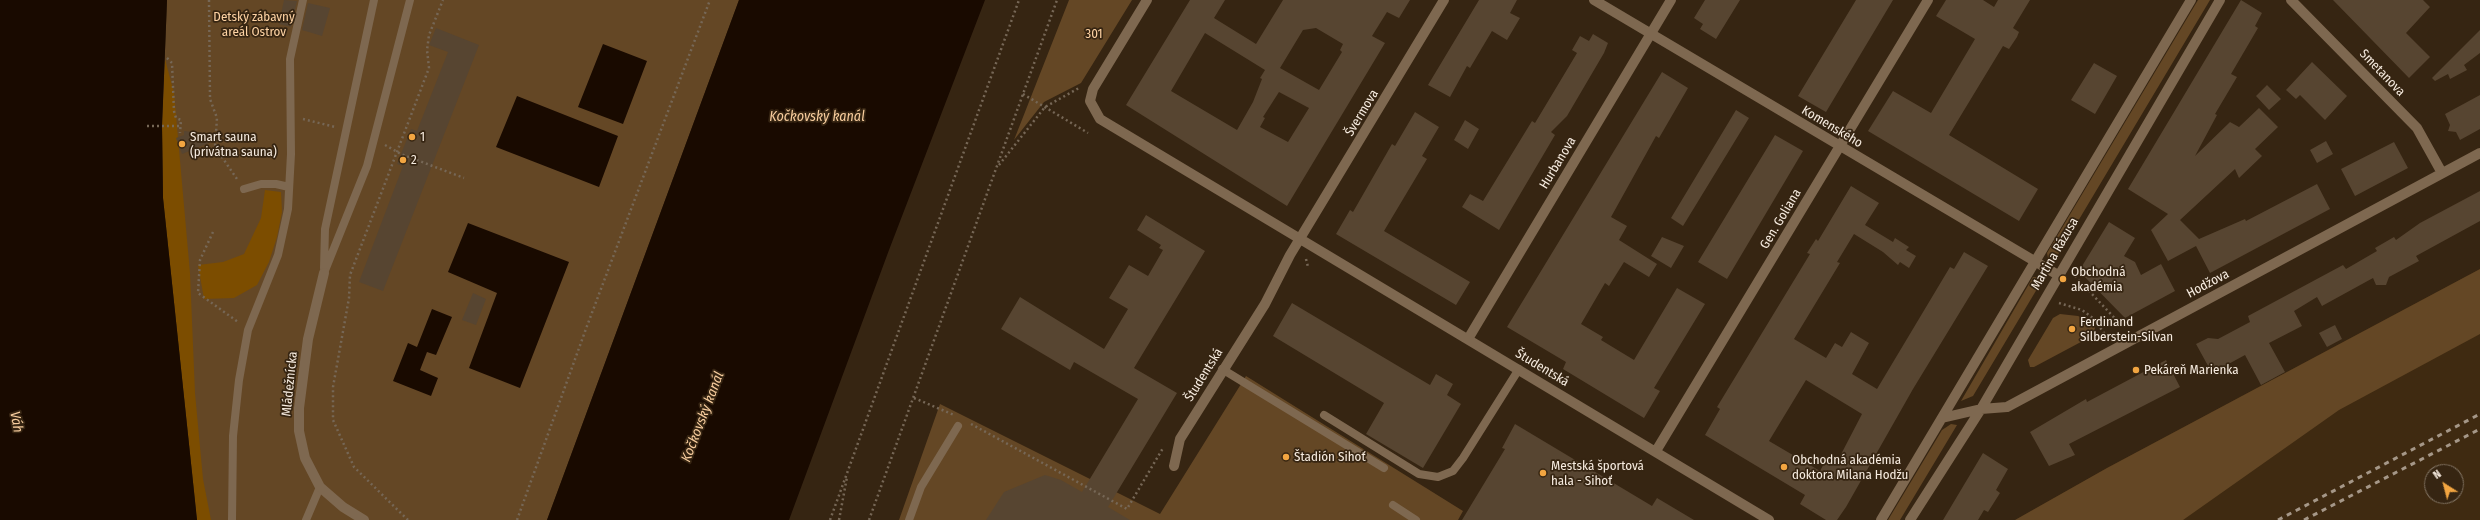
<!DOCTYPE html>
<meta charset="utf-8">
<style>
body{margin:0}
#map{position:relative;width:2480px;height:520px;overflow:hidden;background:#362512;font-family:"Fira Sans Condensed",sans-serif}
canvas{display:block}
.north{position:absolute;left:2424px;top:464px;width:40px;height:40px;box-sizing:border-box;background:#362512;border:1px solid #837564;border-radius:50%;rotate:324deg;font-size:11px;font-weight:700;line-height:16px;text-align:center;color:#f7ece0}
.north::after{content:'';display:block;margin:auto;width:14px;height:18px;background:#f2a541;clip-path:polygon(50% 0,100% 100%,50% 72%,0 100%)}
</style>
<div id="map">
<canvas width="2480" height="520"></canvas>
<div class="north">N</div>
</div>
<script>
const g = document.querySelector('canvas').getContext('2d');
g.lineJoin = 'round';
function fillPath(path, color) {
  g.fillStyle = color;
  g.fill(path, 'evenodd');
}
function shape(rows) {
  const path = new Path2D();
  for (const r of rows) {
    path.moveTo(r[0], r[1]);
    for (let i = 2; i < r.length; i += 2) path.lineTo(r[i], r[i + 1]);
  }
  return path;
}
function trace(path, color, width, dash) {
  g.strokeStyle = color;
  g.lineWidth = width;
  g.lineCap = dash ? 'butt' : 'round';
  g.setLineDash(dash || []);
  g.stroke(path);
}
function write(font, color, halo, rows, align = 'center') {
  g.font = font + ' "Fira Sans Condensed",sans-serif';
  g.lineWidth = 3.5;
  g.setLineDash([]);
  g.textBaseline = 'middle';
  g.strokeStyle = halo;
  g.fillStyle = color;
  for (const [text, x, y, turn = 0] of rows) {
    g.save();
    g.translate(x, y);
    g.rotate((+turn || 0) * Math.PI / 180);
    g.textAlign = isNaN(turn) ? turn : align;
    if (halo) g.strokeText(text, 0, 0);
    g.fillText(text, 0, 0);
    g.restore();
  }
}
fillPath(shape([
 [2480,269,2480,520,2015,520,2107,468],
 [2432,472,2456,472,2456,496,2432,496]
]), '#3f2a11');
fillPath(shape([
 [167,0,739,0,547,520,197,520,162,126],
 [1069,0,1132,0,1081,83,1044,102,1014,140],
 [2198,0,2210,0,2056,258,2048,258,2047,253],
 [2480,269,2480,334,2339,410,2183,520,2015,520,2107,468],
 [2033,277,2038,277,2040,284,1973,396,1961,401],
 [2060,314,2078,316,2089,321,2095,327,2094,335,2034,367,2030,367,2028,360,2053,318],
 [1246,376,1463,511,1458,520,899,520,940,404,1160,514],
 [1951,424,1957,425,1900,520,1888,520,1942,430]
]), '#644725');
fillPath(shape([
 [165,59,174,93,190,273,195,393,203,479,211,520,197,520,163,198,162,126],
 [265,190,281,192,282,212,277,237,269,262,257,285,234,298,204,299,198,265,223,262,244,254,261,218]
]), '#7c4d00');
fillPath(shape([
 [0,0,167,0,162,126,163,198,197,520,0,520],
 [739,0,985,0,889,250,789,520,547,520],
 [603,44,647,61,623,124,578,107],
 [517,96,618,136,599,187,496,147],
 [468,223,569,262,520,388,469,368,497,293,448,272],
 [432,309,452,317,436,355,427,352,420,370,438,378,431,396,393,381,408,343,417,347]
]), '#190a00');
fillPath(shape([
 [284,0,297,1,291,27,279,24],
 [1190,0,1225,0,1214,18,1256,44,1283,0,1410,0,1399,18,1387,12,1372,36,1385,43,1287,206,1126,105],
 [1316,28,1343,44,1340,50,1342,52,1319,90,1280,68,1303,30],
 [1205,33,1265,70,1260,78,1262,79,1253,102,1237,130,1171,91],
 [1279,92,1309,108,1288,142,1260,127,1265,118,1263,117],
 [1479,0,1517,0,1510,13,1520,18,1507,40,1492,31,1470,68,1467,66,1450,97,1428,85],
 [1705,0,1740,0,1716,39,1700,29,1703,24,1694,18],
 [1856,0,1893,0,1826,112,1798,96],
 [1946,0,1983,0,1994,7,1998,0,2030,0,2013,28,2019,32,2017,37,2009,49,2003,46,1949,135,2038,189,2019,221,1868,131,1893,91,1931,113,1975,39,1936,16],
 [2241,0,2262,13,2255,26,2258,28,2231,74,2237,77,2215,114,2217,115,2195,156,2230,122,2239,127,2259,108,2278,127,2255,149,2262,156,2239,178,2235,169,2180,220,2199,239,2245,219,2246,221,2317,184,2330,209,2210,273,2196,246,2168,261,2151,230,2168,214,2128,189],
 [2333,0,2423,0,2430,7,2406,33,2430,57,2409,78],
 [308,3,330,8,322,36,302,30],
 [436,28,479,45,383,291,359,282,403,166,397,164,411,129,417,131,448,52,429,45],
 [2480,30,2480,53,2464,65,2467,70,2450,79,2448,74,2435,81,2432,78],
 [1593,34,1608,43,1604,53,1567,116,1551,132,1555,135,1499,230,1462,207,1470,194,1483,201,1532,121,1535,123,1577,53,1572,50,1580,36,1589,41],
 [2312,62,2347,96,2325,120,2300,95,2296,99,2286,90],
 [2094,63,2117,76,2095,114,2071,100],
 [1662,72,1688,88,1659,138,1656,136,1611,217,1627,226,1619,240,1657,264,1649,277,1624,262,1609,286,1605,283,1581,324,1603,337,1601,340,1634,360,1677,288,1705,304,1654,388,1660,391,1644,418,1563,369,1566,362,1507,327],
 [2267,85,2281,99,2269,110,2256,96],
 [2480,95,2480,129,2460,140,2456,132,2448,131,2450,125,2445,114],
 [1736,110,1749,118,1683,226,1671,218],
 [1415,112,1439,127,1422,156,1427,159,1384,231,1470,282,1456,305,1336,234,1350,210,1353,212,1392,144,1395,146],
 [1465,120,1479,129,1468,149,1454,140],
 [184,131,193,132,226,136,182,154,176,138,184,135],
 [1775,135,1803,151,1727,279,1698,262],
 [2326,141,2333,154,2317,163,2310,150],
 [2394,142,2408,168,2355,196,2341,169],
 [1851,186,1879,203,1865,225,1893,242,1895,238,1909,247,1906,250,1916,256,1909,268,1900,262,1898,265,1883,252,1854,234,1837,262,1840,263,1794,339,1826,358,1835,343,1842,347,1851,332,1869,343,1852,374,1877,389,1950,267,1954,269,1964,252,1988,266,1913,389,1846,507,1837,520,1826,520,1800,504,1805,495,1705,435,1720,409,1717,407,1810,254,1807,253,1816,239,1818,241],
 [1806,380,1862,414,1837,462,1828,456,1820,471,1769,441],
 [2480,191,2480,221,2416,256,2419,261,2389,277,2386,285,2376,285,2373,278,2322,306,2317,297,2294,311,2302,326,2269,343,2285,372,2261,385,2245,355,2212,373,2196,344,2208,338,2218,339,2250,322,2248,316,2343,265,2346,269,2377,251,2375,248,2394,237,2396,240,2420,223],
 [1146,215,1205,251,1134,368,1177,393,1108,507,1130,520,986,520,1004,492,1045,475,1061,480,1082,492,1138,399,1074,362,1070,370,1001,329,1020,297,1104,349,1128,309,1109,298,1129,265,1148,276,1163,250,1159,248,1161,245,1137,230],
 [2109,222,2135,238,2124,256,2135,262,2141,275,2161,264,2175,291,2125,318,2079,271],
 [1662,237,1684,246,1671,268,1651,256],
 [473,293,486,299,476,325,462,320],
 [1292,303,1430,385,1436,374,1453,384,1447,395,1461,404,1423,468,1366,434,1384,403,1273,336],
 [2335,325,2342,339,2327,347,2319,333],
 [2166,360,2180,387,2069,444,2075,455,2049,466,2030,432,2086,399,2087,402],
 [1515,424,1652,506,1657,498,1694,520,1462,520,1505,449,1502,448],
 [1983,453,2008,469,1996,490,2000,493,1988,512,1984,510,1978,520,1943,520]
]), '#574531');
trace(shape([
 [209,0,210,99,217,118,215,147,237,179],
 [167,58,172,63,174,111,176,118,181,120,180,133],
 [1023,94,1088,133],
 [303,119,335,127],
 [147,126,181,126],
 [385,145,401,154,464,178],
 [999,165,1045,107,1079,88],
 [213,232,200,260,198,293,238,322],
 [1306,259,1308,267],
 [2075,276,2123,327],
 [2059,303,2082,310,2094,319,2106,336],
 [914,398,954,415],
 [971,424,1127,509,1163,448],
 [408,520,354,467,333,420,333,387,349,298,350,275,429,68,427,50,429,35,443,0],
 [517,520,587,326,710,0],
 [830,520,1019,0],
 [839,520,847,477],
 [869,520,1057,0]
]), '#766756', 2.5, [2, 3]);
trace(shape([
 [244,189,261,184,276,184,289,187],
 [324,268,325,229,374,0],
 [324,273,367,166,410,0],
 [1222,369,1384,468],
 [1324,415,1419,474,1438,477,1453,471,1463,458,1519,369],
 [1393,505,1416,520],
 [232,520,233,436,239,380,248,330,278,255,288,209,291,154,290,59,303,0],
 [306,520,320,487],
 [909,520,921,487,958,426]
]), '#7e6850', 8);
trace(shape([
 [1147,0,1093,89,1090,101,1100,119,1769,520],
 [1594,0,2058,275],
 [2291,0,2417,128,2442,173],
 [324,273,308,339,299,408,299,431,305,458,320,487,343,507,364,520],
 [1468,339,1671,0],
 [1942,418,1981,409,2007,407,2480,153],
 [1656,451,1928,0],
 [1174,466,1180,439,1265,304,1290,255,1444,0],
 [1881,520,2191,0],
 [1910,520,1981,409,2220,0]
]), '#7e6850', 10);
trace(shape([
 [2278,520,2480,414],
 [2304,520,2480,429]
]), '#a59788', 3, [5, 5]);
for (const [x, y, r, color] of [
 [412,137,4,"#f2a541"],
 [182,144,4,"#f2a541"],
 [403,160,4,"#f2a541"],
 [2063,279,4,"#f2a541"],
 [2072,329,4,"#f2a541"],
 [2136,370,4,"#f2a541"],
 [1286,457,4,"#f2a541"],
 [1784,467,4,"#f2a541"],
 [1543,473,4,"#f2a541"]
]) {
  const dot = new Path2D();
  dot.arc(x, y, r, 0, 2 * Math.PI);
  g.fillStyle = color;
  g.fill(dot);
  trace(dot, '#362512', 1.5);
}
write('13px', '#fed3a4', '#362512', [
 ["Detský zábavný",254,17],
 ["areál Ostrov",254,32],
 ["301",1094,34]
]);
write('13px', '#f7ece0', '#362512', [
 ["Smetanova",2382,73,46],
 ["Švermova",1362,113,-59],
 ["Komenského",1832,127,31],
 ["Hurbanova",1558,163,-59],
 ["Gen. Goliana",1781,219,-59],
 ["Martina Rázusa",2055,254,-60],
 ["Hodžova",2208,284,-28],
 ["Študentská",1542,368,31],
 ["Študentská",1204,375,-58],
 ["Mládežnícka",290,384,-84]
]);
write('13px', '#f7ece0', '#362512', [
 ["Smart sauna",190,137],
 ["(privátna sauna)",190,152],
 ["1",420,137],
 ["2",411,160],
 ["Obchodná",2071,272],
 ["akadémia",2071,287],
 ["Ferdinand",2080,322],
 ["Silberstein-Silvan",2080,337],
 ["Pekáreň Marienka",2144,370],
 ["Štadión Sihoť",1294,457],
 ["Obchodná akadémia",1792,460],
 ["doktora Milana Hodžu",1792,475],
 ["Mestská športová",1551,466],
 ["hala - Sihoť",1551,481]
], 'left');
write('italic 14px', '#f8cd9e', '#362512', [
 ["Kočkovský kanál",817,117],
 ["Kočkovský kanál",703,417,-69],
 ["Váh",16,422,80]
]);
</script>
